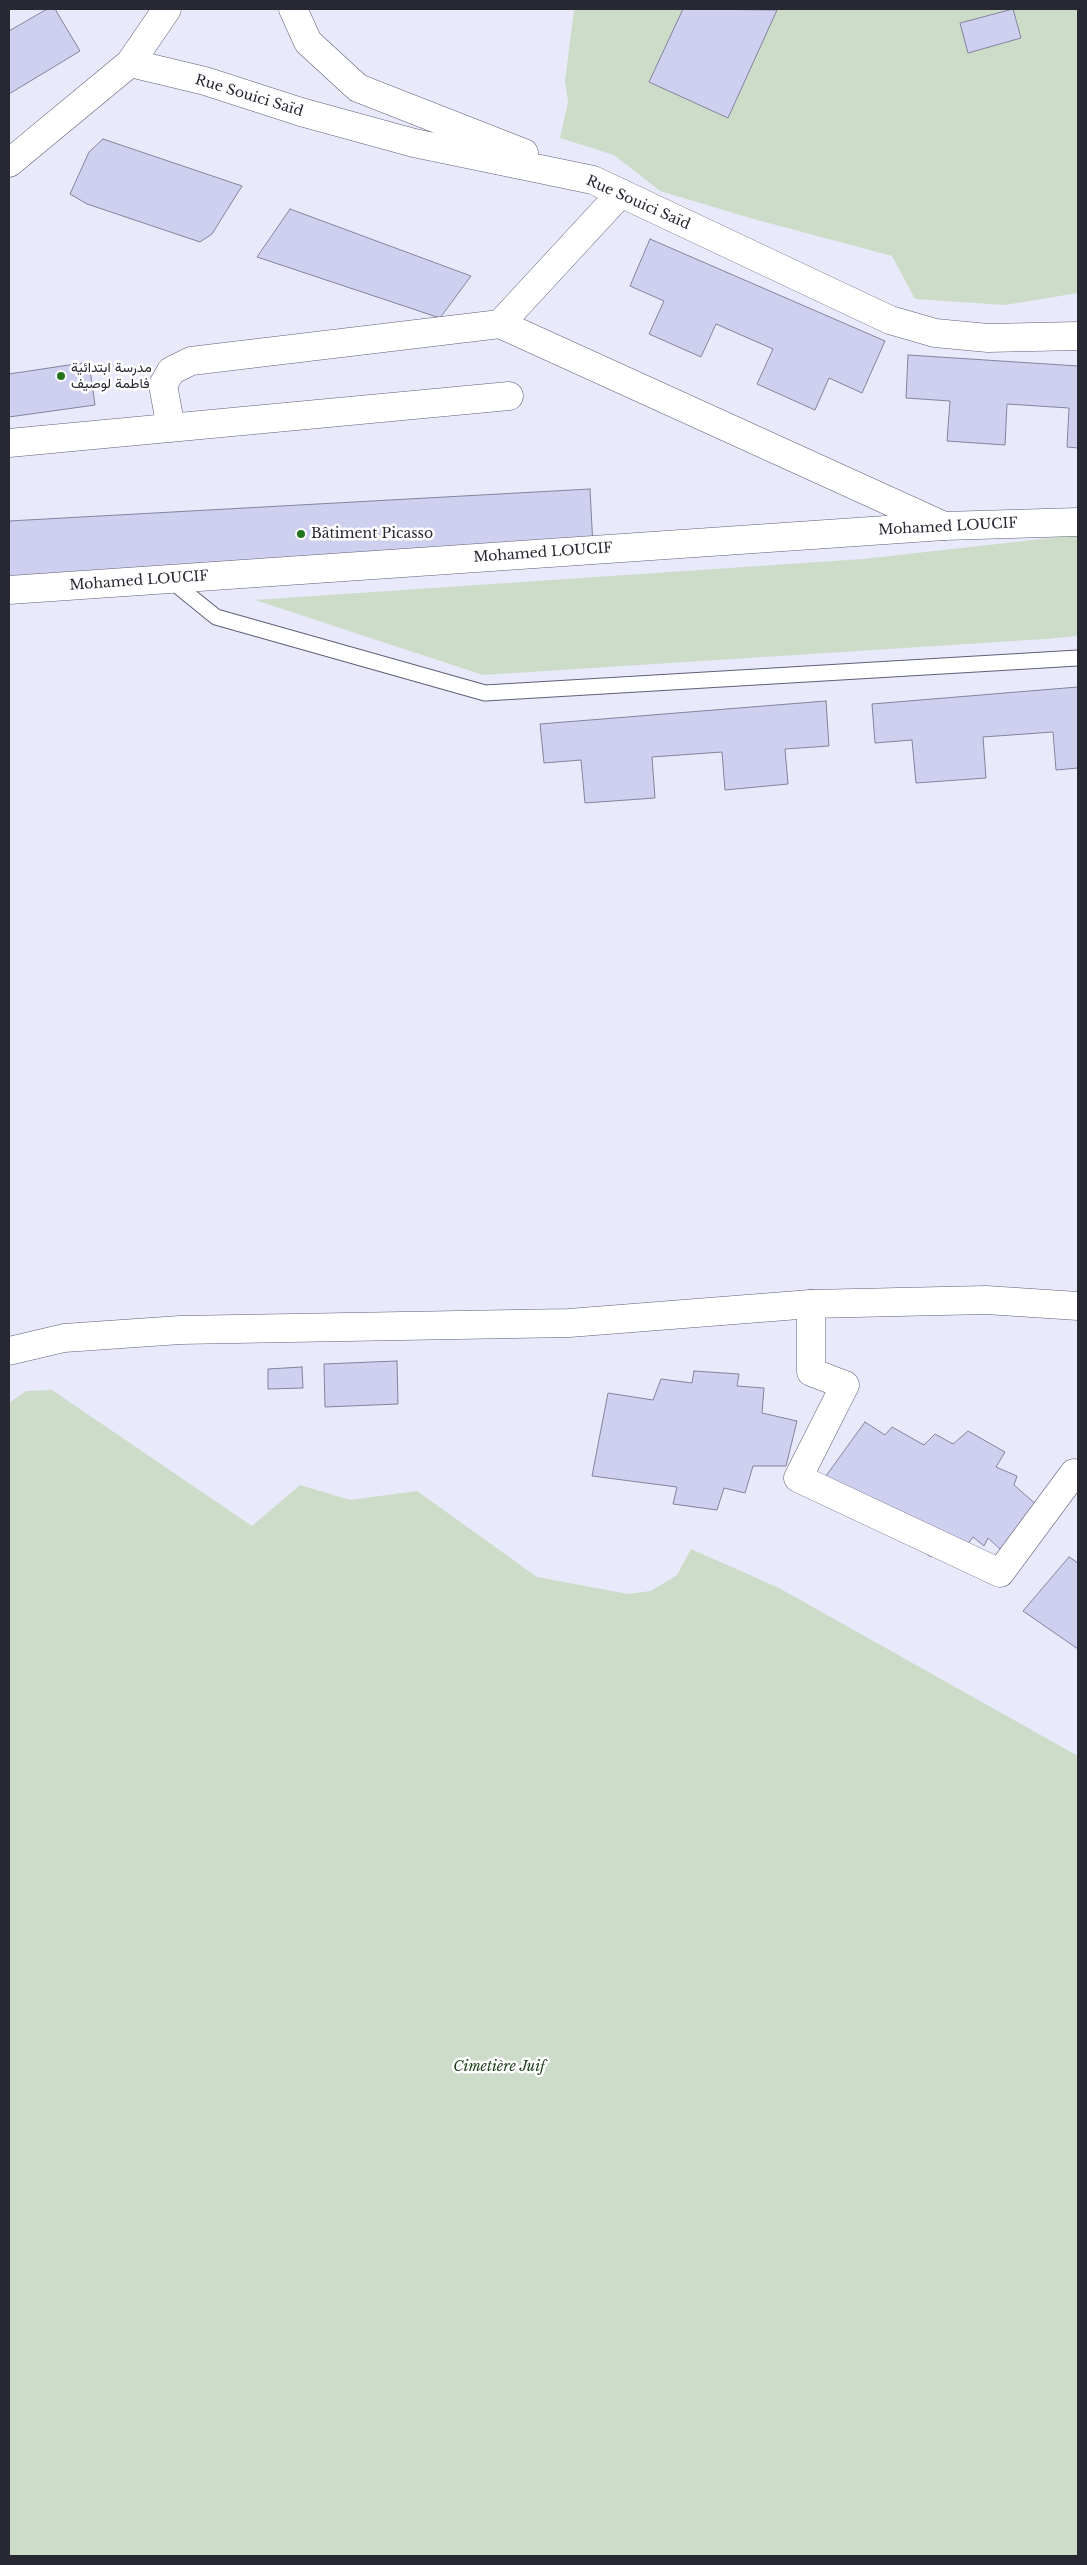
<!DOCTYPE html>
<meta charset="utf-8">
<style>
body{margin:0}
#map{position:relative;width:1087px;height:2565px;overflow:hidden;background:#e8e9fa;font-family:"Libre Baskerville",serif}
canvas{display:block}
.frame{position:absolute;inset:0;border:10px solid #282833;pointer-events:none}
</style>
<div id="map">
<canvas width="1087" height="2565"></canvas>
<div class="frame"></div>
</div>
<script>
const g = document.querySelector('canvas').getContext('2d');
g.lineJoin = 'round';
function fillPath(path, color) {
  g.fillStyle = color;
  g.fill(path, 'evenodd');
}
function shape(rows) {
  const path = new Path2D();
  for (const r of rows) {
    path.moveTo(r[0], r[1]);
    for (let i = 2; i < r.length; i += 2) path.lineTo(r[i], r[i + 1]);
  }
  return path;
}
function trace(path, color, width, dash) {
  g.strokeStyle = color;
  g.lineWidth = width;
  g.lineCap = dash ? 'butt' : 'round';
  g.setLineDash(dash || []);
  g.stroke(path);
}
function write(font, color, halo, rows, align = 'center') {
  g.font = font + ' "Libre Baskerville",Vazirmatn,serif';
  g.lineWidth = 5;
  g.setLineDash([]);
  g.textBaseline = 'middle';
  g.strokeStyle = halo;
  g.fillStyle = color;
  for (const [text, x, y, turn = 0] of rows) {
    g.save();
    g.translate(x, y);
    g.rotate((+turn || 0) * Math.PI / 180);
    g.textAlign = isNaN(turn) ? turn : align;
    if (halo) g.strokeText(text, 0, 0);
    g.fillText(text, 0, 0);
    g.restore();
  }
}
fillPath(shape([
 [574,9,1078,9,1078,293,1005,305,915,299,892,256,750,218,660,191,614,155,560,138,568,102,565,81],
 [1078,535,1078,636,1045,639,483,675,255,600,863,559],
 [52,1390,252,1526,300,1485,350,1500,417,1491,537,1577,628,1594,651,1591,677,1575,691,1549,779,1588,1078,1756,1078,2556,9,2556,9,1403,26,1391]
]), '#ccdcc9');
const building = shape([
 [47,9,55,9,80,51,9,94,9,31,47,9],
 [683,9,777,10,728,118,649,82,683,9],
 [1013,9,1021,38,968,53,960,23,1013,9],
 [103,139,242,186,212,234,200,242,87,204,70,194,89,152,103,139],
 [290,209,471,276,440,318,257,257,290,209],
 [650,239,885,341,862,393,829,378,815,410,757,384,773,349,716,324,701,357,649,334,664,301,630,286,650,239],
 [908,355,1078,366,1078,448,1067,447,1069,408,1007,404,1005,445,947,441,950,401,906,398,908,355],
 [89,362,95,405,9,417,9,374,89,362],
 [590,489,593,547,9,579,9,521,590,489],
 [1078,687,1078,768,1056,770,1053,732,983,737,986,778,916,783,912,740,875,743,872,704,1078,687],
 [826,701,829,746,785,749,788,784,725,790,722,752,652,757,655,798,585,803,581,760,544,763,540,724,826,701],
 [397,1361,398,1404,325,1407,324,1364,397,1361],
 [302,1367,303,1388,268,1389,268,1369,302,1367],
 [694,1371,739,1374,737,1386,764,1388,762,1413,797,1421,786,1466,753,1466,745,1493,724,1488,717,1510,673,1504,677,1487,592,1476,608,1393,653,1400,661,1379,692,1383,694,1371],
 [865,1422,885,1435,892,1427,924,1445,935,1434,953,1444,968,1431,1005,1452,996,1467,1017,1476,1014,1485,1038,1506,1000,1549,988,1538,984,1546,973,1537,952,1565,935,1550,931,1557,823,1480,865,1422],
 [1069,1557,1078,1563,1078,1649,1023,1611,1069,1557]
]);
fillPath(building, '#cfd0f0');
trace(building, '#83839e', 1);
const service = shape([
 [169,579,216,617,485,693,1078,658]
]);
const minor = shape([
 [500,324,621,193],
 [171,428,163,385,171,371,191,361,500,324,944,526],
 [9,443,509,396],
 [811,1304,811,1372,845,1385,798,1478,1000,1573,1074,1473]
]);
const secondary = shape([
 [293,9,308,42,358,88,524,153],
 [130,63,205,81,301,112,414,143,593,180,890,320,935,333,988,338,1078,336],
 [9,163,130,63,167,9],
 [9,590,944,526,1078,522],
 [9,1351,64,1338,180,1330,569,1323,811,1304,986,1300,1078,1306]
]);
trace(service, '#5f5f78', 17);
trace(minor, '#5f5f78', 29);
trace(secondary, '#5f5f78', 29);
trace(service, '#fff', 15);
trace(minor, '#fff', 28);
trace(secondary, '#fff', 28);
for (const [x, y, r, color] of [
 [61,376,5,"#25751d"],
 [301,534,5,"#25751d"]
]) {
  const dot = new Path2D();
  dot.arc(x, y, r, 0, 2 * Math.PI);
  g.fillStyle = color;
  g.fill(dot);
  trace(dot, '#fff', 2);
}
write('14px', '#282833', '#fff', [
 ["Rue Souici Saïd",249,96,17],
 ["Rue Souici Saïd",638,203,24],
 ["Mohamed LOUCIF",948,527,-3],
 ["Mohamed LOUCIF",543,553,-4],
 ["Mohamed LOUCIF",139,581,-4]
]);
write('14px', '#282833', '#fff', [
 ["مدرسة ابتدائية",71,368],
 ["فاطمة لوصيف",71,384],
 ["Bâtiment Picasso",311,534]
], 'left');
write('italic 14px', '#1e401a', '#fff', [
 ["Cimetière Juif",499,2067]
]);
</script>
